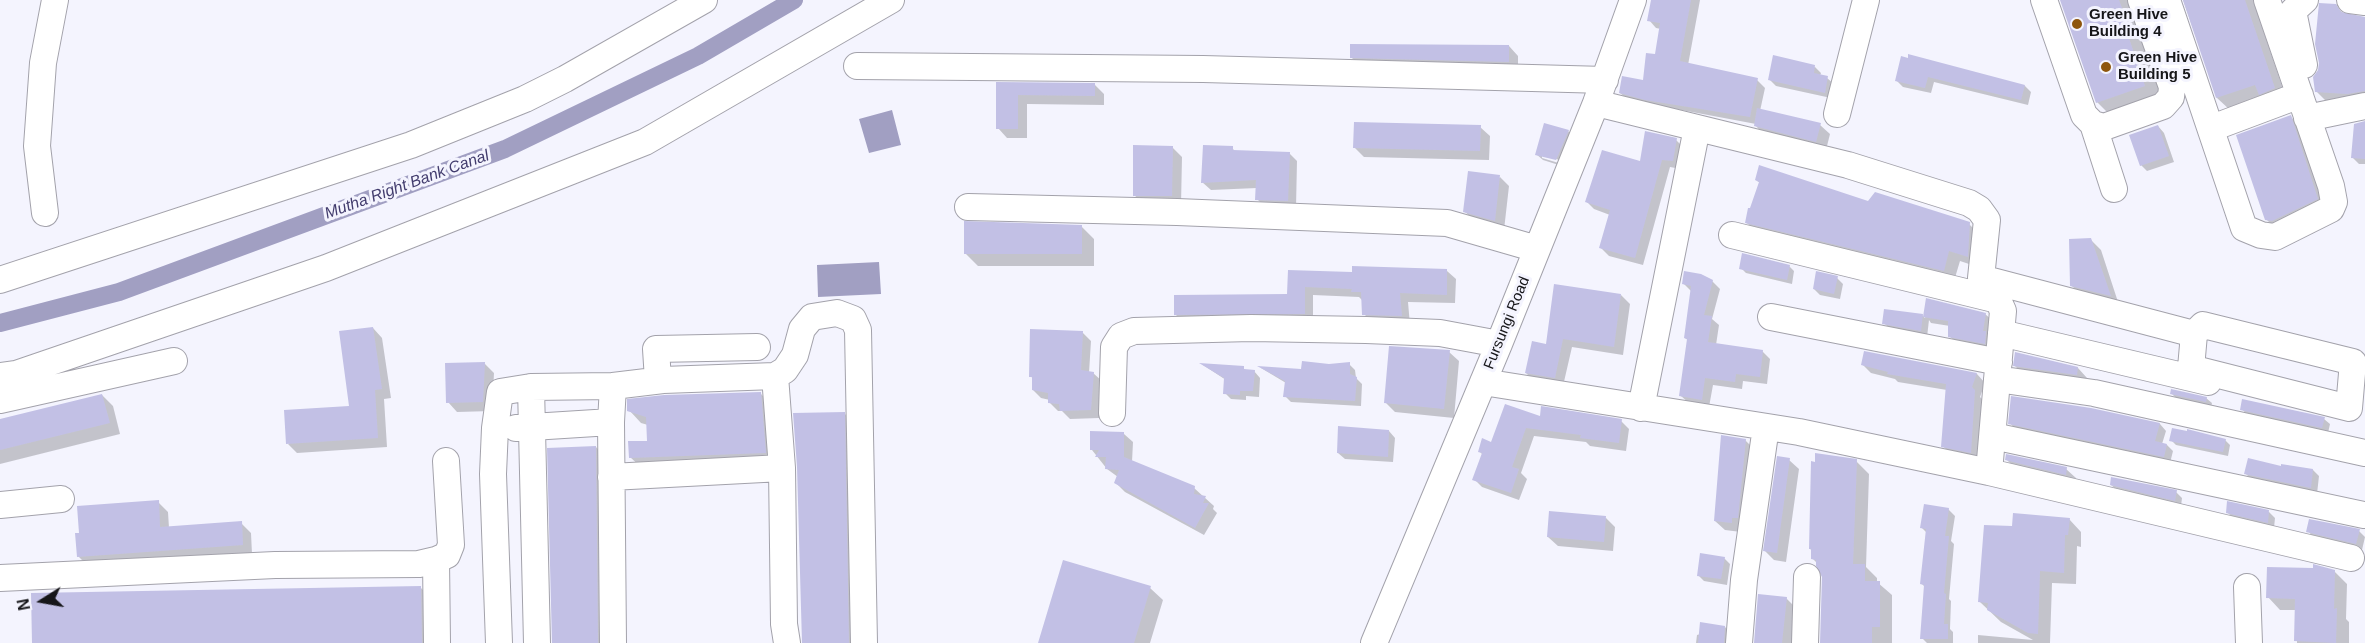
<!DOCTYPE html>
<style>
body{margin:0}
#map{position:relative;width:2365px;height:643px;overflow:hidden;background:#f4f4fe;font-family:Arial,sans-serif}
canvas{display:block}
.north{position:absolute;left:12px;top:571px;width:60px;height:60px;-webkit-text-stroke:4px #f4f4fe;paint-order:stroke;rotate:259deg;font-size:16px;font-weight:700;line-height:24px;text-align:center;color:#161619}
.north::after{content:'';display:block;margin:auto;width:21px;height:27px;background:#161619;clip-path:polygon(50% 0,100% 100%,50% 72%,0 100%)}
</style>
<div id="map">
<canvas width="2365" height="643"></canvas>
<div class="north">N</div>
</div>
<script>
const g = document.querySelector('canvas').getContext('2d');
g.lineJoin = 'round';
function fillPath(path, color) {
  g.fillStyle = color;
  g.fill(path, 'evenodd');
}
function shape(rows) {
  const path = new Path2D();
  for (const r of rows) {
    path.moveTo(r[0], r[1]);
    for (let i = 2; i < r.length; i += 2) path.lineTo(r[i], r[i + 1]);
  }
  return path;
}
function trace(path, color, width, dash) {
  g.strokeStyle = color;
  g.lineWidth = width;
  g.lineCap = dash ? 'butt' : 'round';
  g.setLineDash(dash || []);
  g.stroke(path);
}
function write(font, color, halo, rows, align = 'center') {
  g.font = font + ' Arial,sans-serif';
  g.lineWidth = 6;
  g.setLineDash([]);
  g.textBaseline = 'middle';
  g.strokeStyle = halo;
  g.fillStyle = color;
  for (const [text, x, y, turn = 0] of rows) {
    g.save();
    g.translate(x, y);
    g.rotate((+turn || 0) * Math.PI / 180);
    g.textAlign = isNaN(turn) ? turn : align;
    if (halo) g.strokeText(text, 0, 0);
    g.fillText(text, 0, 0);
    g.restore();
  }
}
fillPath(shape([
 [892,110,901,145,869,153,859,119],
 [879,262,881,294,818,297,817,265]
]), '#a19fc2');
fillPath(shape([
 [1652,0,1700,0,1688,65,1757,80,1765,88,1760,111,1820,125,1830,134,1826,150,1765,136,1756,126,1756,124,1628,100,1620,93,1644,82,1656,55,1661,29,1656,28,1649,20],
 [2061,0,2132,0,2166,108,2119,124,2097,102],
 [2183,0,2253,0,2287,101,2230,110,2217,98],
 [2335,5,2345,15,2365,18,2365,106,2329,104,2316,91],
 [1509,46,1518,56,1518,71,1361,67,1351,57],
 [1902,58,2025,86,2031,92,2028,105,1934,82,1931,93,1903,87,1897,81],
 [1815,67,1821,73,1820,76,1827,78,1834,84,1831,98,1776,86,1770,80],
 [998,84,1095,85,1104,94,1104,105,1027,104,1027,138,1007,138,998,128],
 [2290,116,2303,129,2330,211,2279,232,2266,219],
 [2158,126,2164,133,2174,162,2147,171,2141,165],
 [1480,127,1490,136,1489,160,1364,157,1354,147],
 [2365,127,2365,164,2359,164,2352,157],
 [1568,131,1574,138,1562,166,1543,160,1536,154],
 [1542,155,1563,161,1562,164,1542,158],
 [1676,140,1684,148,1681,169,1670,167,1643,265,1609,256,1601,248,1610,215,1594,209,1586,201],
 [1172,147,1182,157,1181,205,1144,204,1134,195],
 [1232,148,1235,151,1289,153,1297,161,1296,208,1265,207,1257,199,1257,188,1211,190,1202,182],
 [1500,177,1509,186,1504,230,1475,221,1465,212],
 [1756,180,1969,224,1980,235,1978,267,1960,261,1954,281,1757,233,1746,222,1760,183],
 [1081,226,1094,239,1094,266,978,266,965,253],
 [2091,240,2101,250,2119,305,2081,295,2071,285],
 [1789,266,1794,271,1792,284,1746,273,1741,268],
 [1447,271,1456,279,1455,303,1408,302,1410,325,1373,323,1364,314,1362,300,1359,297,1313,295,1313,322,1184,323,1175,314,1289,295,1289,272,1354,274],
 [1837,278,1843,284,1840,299,1820,295,1814,289],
 [1712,281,1720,289,1712,319,1719,325,1716,345,1762,351,1770,359,1767,384,1743,381,1742,389,1713,385,1709,407,1689,403,1681,396,1689,341,1685,338,1692,292,1684,284],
 [1621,295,1630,304,1623,355,1572,347,1563,386,1535,382,1526,373,1547,346],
 [1927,300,1985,314,1992,320,1991,349,1956,342,1949,336,1950,326,1931,323,1929,320,1927,337,1890,329,1884,323,1922,315,1925,318],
 [373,328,382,338,391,398,384,399,387,447,297,453,288,444,351,407],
 [1082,332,1091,341,1089,373,1093,373,1102,381,1099,418,1070,419,1062,411,1058,411,1050,403,1050,400,1041,398,1033,390,1034,379,1030,376],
 [1449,352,1459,361,1454,418,1395,412,1386,403],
 [484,363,494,373,492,411,457,412,448,402],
 [1349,364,1355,370,1356,378,1362,384,1361,406,1291,402,1285,396,1286,383,1261,368,1303,371,1329,365],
 [1862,364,1977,374,1985,383,1980,397,1983,400,1979,460,1951,455,1943,446,1947,390,1898,382,1895,379,1871,373],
 [1203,365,1243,368,1246,371,1254,371,1260,378,1259,397,1246,396,1246,400,1231,399,1225,393,1226,380],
 [2015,366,2078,368,2087,378,2086,384,2024,375],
 [761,394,773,406,778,465,643,469,630,457,648,442,648,425,641,423,629,410],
 [2172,394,2206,398,2212,403,2211,407,2177,399],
 [102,395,113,406,120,434,0,464,0,421],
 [2091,409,2160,424,2166,431,2162,444,2167,445,2173,451,2170,463,2016,430,2010,423],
 [2242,409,2324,419,2330,424,2328,433,2247,415],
 [844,413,857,426,861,643,803,643],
 [1541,418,1621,421,1629,429,1626,451,1590,446,1586,442,1534,436,1521,473,1527,479,1519,500,1482,487,1474,479,1483,455,1479,451],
 [1389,431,1395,438,1393,462,1345,459,1338,453],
 [1124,434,1133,442,1132,462,1194,488,1214,506,1213,509,1217,513,1204,535,1125,492,1116,483,1118,477,1107,469,1092,450],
 [1745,440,1755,450,1741,532,1725,530,1715,521],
 [2171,440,2225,440,2230,445,2228,456,2176,445],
 [596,447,608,460,610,643,552,643],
 [1789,460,1799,469,1786,562,1774,560,1765,551],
 [2007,460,2066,469,2076,478,2075,483,2016,469],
 [1856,461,1869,474,1866,567,1877,578,1877,582,1892,595,1892,643,1822,643,1824,577,1818,564,1813,559,1813,551,1810,549],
 [2282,468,2313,470,2319,476,2317,494,2252,480,2246,474],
 [2111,485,2176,492,2182,498,2181,506,2118,491],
 [158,502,168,512,169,528,241,523,251,533,252,554,88,566,78,556],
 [1948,509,1955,516,1951,541,1954,544,1949,599,1951,601,1950,629,1953,632,1953,643,1927,643,1922,638,1925,587,1922,584,1927,533,1921,527],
 [2227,512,2269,512,2275,518,2274,528,2234,519],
 [1606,518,1615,527,1613,551,1558,546,1548,537],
 [2069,519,2081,532,2081,547,2077,546,2076,584,2052,583,2050,643,1978,643,1978,635,2033,640,2001,622,1980,602,2014,528],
 [2308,531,2359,531,2365,537,2362,550,2314,538],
 [1724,558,1730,564,1727,585,1704,581,1698,575],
 [2334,571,2347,584,2346,619,2349,622,2349,643,2297,643,2297,610,2280,610,2268,597],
 [421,588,433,600,434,643,33,643],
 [1150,588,1163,600,1150,643,1040,643],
 [1786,598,1798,610,1795,643,1756,643],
 [1725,627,1736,639,1737,643,1696,643,1697,635]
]), '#0003');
trace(shape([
 [0,323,119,292,505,149,698,56,794,0]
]), '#a19fc2', 18);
fillPath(shape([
 [1651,0,1691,0,1680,61,1758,78,1750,117,1645,100,1619,93,1622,76,1643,80,1646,53,1655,54,1660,23,1647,21],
 [2060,0,2119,0,2124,13,2121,14,2145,86,2096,103],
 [2183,0,2245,0,2275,88,2259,95,2255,85,2216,98],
 [2319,3,2336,4,2341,12,2365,17,2365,91,2347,94,2315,92,2313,77,2318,70,2319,63,2315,44],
 [1350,44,1509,45,1509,62,1350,58],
 [1908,54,2025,85,2021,100,1928,77,1925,88,1895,81,1901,56,1908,58],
 [1773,55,1815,65,1814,73,1828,76,1825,93,1768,80],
 [996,82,1095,83,1095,96,1018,95,1018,129,996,129],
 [1757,108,1821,123,1816,142,1754,126],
 [2291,115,2318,199,2272,221,2265,220,2236,135],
 [2365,121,2365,159,2351,158,2354,124],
 [1354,122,1481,125,1480,151,1353,148],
 [1544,123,1569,130,1556,160,1535,155],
 [2158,125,2169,156,2140,166,2129,135],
 [1645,131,1677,138,1673,161,1662,160,1635,258,1599,248,1610,210,1585,202,1602,150,1640,161],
 [1133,145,1173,146,1172,196,1133,196],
 [1203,145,1233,146,1233,150,1290,152,1288,201,1255,200,1256,180,1201,183],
 [1759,165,1868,201,1875,192,1970,222,1968,257,1949,251,1944,271,1745,223,1748,208,1750,208,1759,182,1755,180],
 [1468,171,1500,175,1495,221,1463,212],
 [964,221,1082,225,1082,254,964,254],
 [2091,238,2111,296,2070,286,2069,239],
 [1742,253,1790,265,1787,280,1739,269],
 [1352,266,1447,269,1447,295,1400,293,1402,316,1362,315,1361,292,1351,292,1352,289,1305,287,1305,314,1174,315,1174,295,1287,294,1288,270,1352,272],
 [1684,271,1701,274,1713,280,1704,315,1712,316,1708,342,1763,350,1760,377,1736,374,1735,382,1705,378,1702,400,1679,396,1687,339,1684,338,1691,286,1682,284],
 [1816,271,1838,276,1834,294,1813,289],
 [1554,284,1621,294,1614,347,1563,339,1555,378,1525,373,1532,341,1546,344],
 [1926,298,1986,313,1983,331,1986,331,1985,344,1948,337,1948,321,1923,317],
 [1884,309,1923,314,1921,331,1882,324],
 [373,327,382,389,375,390,378,438,286,444,284,410,349,406,339,331],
 [1030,329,1083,331,1081,370,1094,372,1091,410,1060,411,1059,404,1048,403,1048,393,1032,390,1032,377,1029,377],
 [1389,346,1450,350,1444,409,1384,403],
 [1864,351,1977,373,1972,387,1975,390,1971,453,1941,447,1946,384,1887,374,1888,372,1861,365],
 [2015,352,2078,367,2077,375,2013,366],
 [1302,361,1329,364,1350,362,1350,374,1357,377,1355,401,1283,397,1285,381,1257,366,1301,369],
 [485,362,483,402,446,403,445,363],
 [1199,363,1244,366,1244,369,1255,370,1253,391,1240,391,1240,395,1223,394,1224,378],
 [2171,389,2207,397,2206,402,2170,394],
 [761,392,766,453,629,458,628,441,647,441,646,417,627,411,627,399,664,395],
 [102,394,110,423,0,450,0,419],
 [2011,396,2091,408,2160,423,2155,441,2167,444,2164,457,2008,424],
 [2242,399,2325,417,2322,428,2240,410],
 [1505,404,1540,416,1541,406,1622,419,1619,443,1580,438,1581,435,1526,428,1512,467,1519,469,1511,493,1472,480,1482,453,1478,452,1482,438,1491,442],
 [845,412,849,643,802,643,797,467,793,413],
 [1338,426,1389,430,1388,457,1337,453],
 [2172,428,2187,431,2187,429,2226,439,2223,452,2169,441],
 [1090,431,1124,432,1124,457,1195,486,1194,494,1206,496,1203,503,1209,503,1195,528,1114,483,1119,470,1105,469,1106,457,1095,457,1099,450,1090,450],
 [1721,435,1746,439,1738,518,1732,518,1732,523,1714,521],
 [596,446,598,643,552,643,547,448],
 [1815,453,1857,459,1853,564,1865,564,1865,581,1880,581,1880,627,1872,627,1872,643,1820,643,1822,577,1816,566,1816,560,1811,559,1811,549,1809,549,1811,461,1815,462],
 [2006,454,2067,467,2066,475,2005,460],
 [1777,456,1790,458,1777,553,1763,551],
 [2248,458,2281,466,2281,464,2313,469,2311,488,2244,474],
 [2111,477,2177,490,2175,501,2110,485],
 [159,500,160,527,242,521,243,545,77,557,75,533,79,533,77,506],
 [2227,501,2269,510,2268,523,2226,513],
 [1924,504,1949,508,1945,536,1949,536,1944,593,1946,594,1944,624,1948,624,1948,639,1920,639,1924,585,1920,584,1926,529,1920,528],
 [1549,511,1606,516,1604,542,1547,537],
 [2013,513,2070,518,2068,535,2065,535,2064,573,2040,571,2038,634,2028,633,1987,610,1988,603,1978,602,1984,525,2012,526],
 [2309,519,2360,529,2356,544,2306,532],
 [1700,553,1725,557,1721,579,1697,576],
 [1063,560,1151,586,1134,643,1038,643],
 [2313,564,2335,570,2334,609,2337,608,2336,643,2294,641,2295,599,2266,598,2267,567,2313,568],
 [421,586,422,643,32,643,31,593],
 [1758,594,1787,597,1782,643,1754,643],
 [1700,622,1725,626,1724,643,1698,643]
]), '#c2c0e5');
const minor = shape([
 [2044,0,2084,115,2093,124,2104,127,2163,106,2171,97,2172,87,2141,0],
 [2167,0,2244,228,2261,235,2275,237,2331,209,2334,202,2331,186,2267,0],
 [2350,0,2365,2],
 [2304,65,2293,11,2305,0],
 [857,66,1203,69,1605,80],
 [1596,103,1848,165,1969,203,1979,209,1987,220,1981,278,2194,334,2203,325,2353,362,2349,408,2191,368,2194,334],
 [1837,114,1866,0],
 [2307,118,2365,106],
 [2093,124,2114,189],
 [2212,128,2300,95],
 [968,207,1177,212,1447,223,1537,249],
 [45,213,37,146,43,63,55,0],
 [1732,235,1998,300,2003,311,1989,472],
 [0,280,411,145,525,99,565,79,704,0],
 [1771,317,1999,362],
 [2001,333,2208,382],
 [0,376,16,374,326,268,645,142,891,0],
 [775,376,782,468,784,624,787,643],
 [1997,379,2094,393,2365,453],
 [658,380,656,349,757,347],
 [1483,382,1799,432,1989,472,2351,558],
 [531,387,537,643],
 [0,400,174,361],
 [1641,408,1697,128],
 [1112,413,1114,347,1121,336,1134,331,1251,328,1366,330,1440,333,1499,344],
 [516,428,611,422],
 [1993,436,2364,515],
 [611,477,782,468],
 [0,505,61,499],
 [436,560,437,643],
 [0,578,275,565,419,564,436,560,447,555,451,545,446,461],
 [2247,587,2249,643],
 [499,643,493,474,495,428,500,392,531,387,613,386],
 [613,643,611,422,613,386,663,380,775,376,785,370,795,355,802,329,812,317,837,313,853,319,858,330,864,643],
 [1374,643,1499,344,1596,103,1633,0],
 [1739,643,1744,580,1766,427],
 [1805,643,1807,577]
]);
trace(minor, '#a3a2ab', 28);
trace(minor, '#fff', 26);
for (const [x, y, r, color] of [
 [2077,24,6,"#8e560c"],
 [2106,67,6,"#8e560c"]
]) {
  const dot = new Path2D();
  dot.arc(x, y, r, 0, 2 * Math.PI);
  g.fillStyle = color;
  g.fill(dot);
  trace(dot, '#f4f4fe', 2);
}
write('bold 15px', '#161619', '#f4f4fe', [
 ["Green Hive",2089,15],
 ["Building 4",2089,32],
 ["Green Hive",2118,58],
 ["Building 5",2118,75]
], 'left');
write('15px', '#161619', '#f4f4fe', [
 ["Fursungi Road",1507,323,-68]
]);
write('italic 16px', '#423c6d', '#f4f4fe', [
 ["Mutha Right Bank Canal",407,185,-20]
]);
</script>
